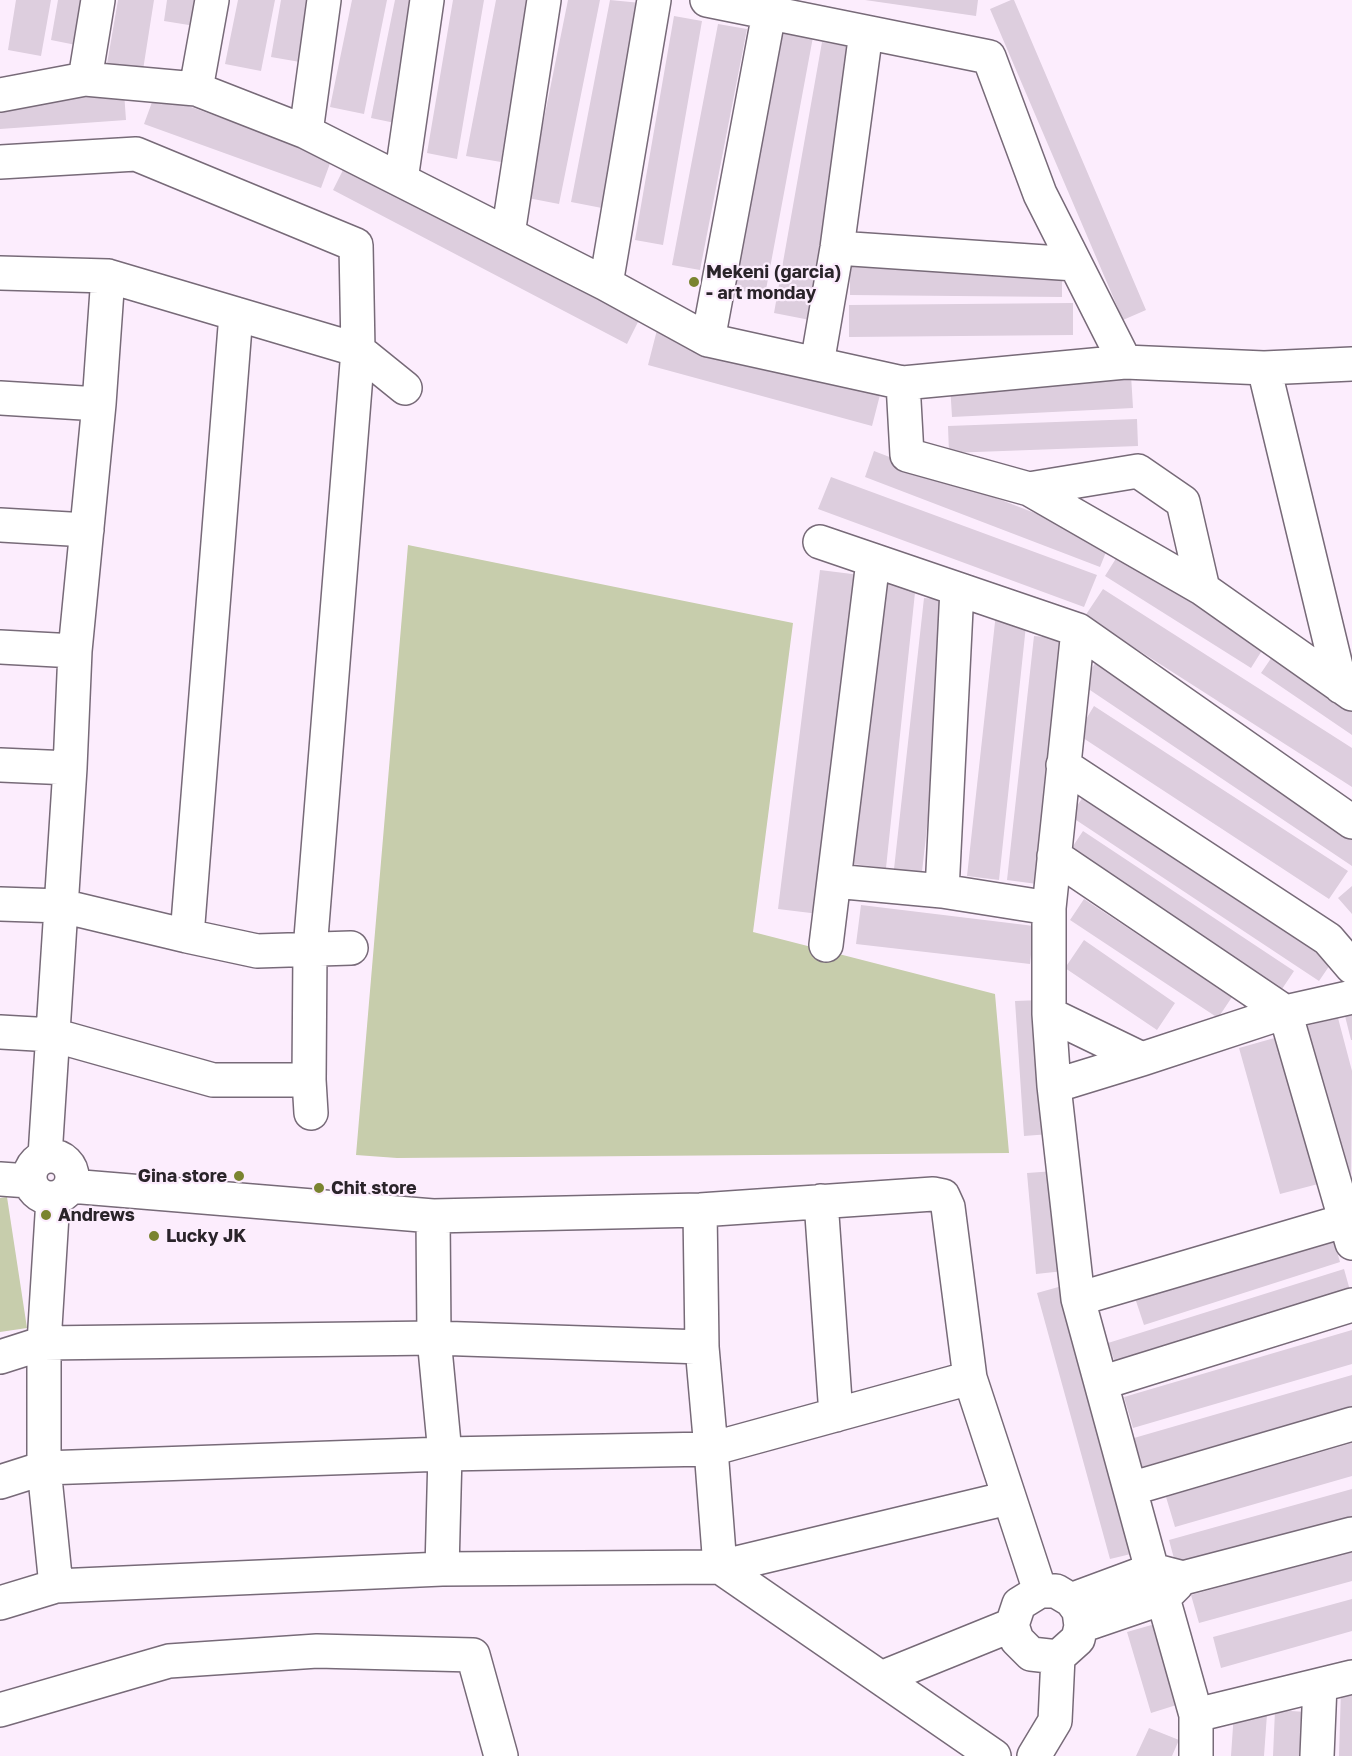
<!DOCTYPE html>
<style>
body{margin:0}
canvas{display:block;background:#fcedfd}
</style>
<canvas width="1352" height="1756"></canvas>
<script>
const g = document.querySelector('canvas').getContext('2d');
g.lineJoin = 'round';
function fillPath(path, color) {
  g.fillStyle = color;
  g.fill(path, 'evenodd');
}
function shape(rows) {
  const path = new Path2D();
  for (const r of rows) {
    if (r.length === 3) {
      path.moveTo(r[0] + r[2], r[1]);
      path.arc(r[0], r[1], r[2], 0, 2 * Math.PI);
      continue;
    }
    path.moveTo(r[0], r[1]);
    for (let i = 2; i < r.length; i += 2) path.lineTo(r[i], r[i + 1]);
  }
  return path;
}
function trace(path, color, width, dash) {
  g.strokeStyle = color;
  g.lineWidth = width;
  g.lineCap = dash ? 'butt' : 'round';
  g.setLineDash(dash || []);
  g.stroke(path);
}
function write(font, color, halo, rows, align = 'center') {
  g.font = font + ' "Golos Text",sans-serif';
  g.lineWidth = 4.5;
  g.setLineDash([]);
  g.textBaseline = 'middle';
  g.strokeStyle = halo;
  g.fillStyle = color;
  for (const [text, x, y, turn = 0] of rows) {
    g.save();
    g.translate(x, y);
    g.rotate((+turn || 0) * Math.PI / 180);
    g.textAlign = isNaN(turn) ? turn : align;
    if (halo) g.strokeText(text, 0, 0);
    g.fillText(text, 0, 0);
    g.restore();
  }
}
fillPath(shape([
 [408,545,793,623,753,932,995,994,1009,1153,397,1158,356,1155],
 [7,1197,27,1328,0,1332,0,1198]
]), '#c7cdac');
fillPath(shape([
 [16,0,51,0,41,56,8,50],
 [58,0,89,0,81,46,51,40],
 [118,0,154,0,143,70,107,64],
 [167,0,199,0,195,26,164,21],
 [238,0,275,0,261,71,225,64],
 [281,0,312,0,300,62,271,57],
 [352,0,387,0,364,114,330,107],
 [395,0,420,0,395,123,371,118],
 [453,0,484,0,457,159,427,153],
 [496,0,531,0,501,162,466,156],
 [568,0,600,0,559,204,528,198],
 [610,0,641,3,602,208,571,202],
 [865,0,978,0,976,16],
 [1011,0,1014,0,1146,310,1123,320,990,9],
 [674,16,702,21,663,245,635,240],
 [718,24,747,29,700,270,672,265],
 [779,31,813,37,765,295,731,289],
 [822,42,858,48,810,320,774,313],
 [124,92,126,120,0,129,0,101],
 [155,94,332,158,321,188,144,124],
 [346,164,640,318,627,344,333,190],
 [850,267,1062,269,1062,297,850,295],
 [1073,303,1073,335,849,337,849,305],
 [657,330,881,391,872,426,648,365],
 [1131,375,1133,408,952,417,950,384],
 [1137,419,1138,446,949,453,948,426],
 [874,451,1110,542,1100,567,865,477],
 [831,477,1097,575,1084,607,818,509],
 [1120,552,1266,644,1251,668,1105,576],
 [820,570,860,575,819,914,778,909],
 [883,579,916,583,886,868,853,864],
 [1103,589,1352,748,1352,787,1085,616],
 [924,598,952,600,922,872,894,869],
 [996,613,1027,616,999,880,967,876],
 [1034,636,1064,639,1037,884,1007,880],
 [1276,651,1352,703,1352,735,1261,673],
 [1098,659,1352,829,1352,866,1081,684],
 [1094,706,1348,871,1329,899,1077,734],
 [1085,794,1334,959,1319,981,1070,816],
 [1083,831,1294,971,1280,992,1069,852],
 [1352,886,1352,914,1338,898],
 [1084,899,1232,997,1218,1018,1070,920],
 [861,905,1034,926,1030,964,856,944],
 [1084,940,1175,1003,1157,1030,1065,968],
 [1042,1000,1050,1134,1024,1136,1015,1001],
 [1352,1015,1352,1040,1351,1040,1345,1016],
 [1338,1018,1352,1071,1351,1196,1306,1026],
 [1278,1037,1318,1184,1280,1194,1239,1048],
 [1055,1171,1064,1271,1036,1274,1027,1173],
 [1332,1234,1340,1262,1144,1325,1135,1298],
 [1344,1269,1351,1294,1117,1368,1108,1343],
 [1062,1286,1135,1553,1110,1559,1037,1293],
 [1352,1330,1352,1364,1133,1428,1124,1397],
 [1352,1375,1352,1406,1142,1467,1134,1438],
 [1352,1443,1352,1476,1175,1527,1166,1497],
 [1352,1489,1352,1517,1176,1566,1169,1540],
 [1352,1551,1352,1581,1199,1623,1191,1595],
 [1352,1599,1352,1631,1221,1668,1213,1637],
 [1162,1622,1186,1702,1151,1713,1127,1632],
 [1341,1689,1352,1689,1352,1756,1339,1756],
 [1275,1710,1307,1712,1305,1756,1273,1756],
 [1234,1712,1267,1714,1264,1756,1231,1756],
 [1149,1728,1179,1740,1172,1756,1136,1756]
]), '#ddcede');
const street = shape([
 [707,0,989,57,1040,194,1125,362],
 [85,79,98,0],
 [196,89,212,0],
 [0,95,85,79,196,89,306,132,606,284,708,340,903,383,1125,362,1264,368,1352,364],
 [306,132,324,0],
 [0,162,136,154,356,245,358,350,310,950,309,1080,311,1113],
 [401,180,427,0],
 [508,234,544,0],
 [837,248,1075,264],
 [0,273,108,276,358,350,405,388],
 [606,284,654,0],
 [708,340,769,13],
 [817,364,837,248,866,32],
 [1264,368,1341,687],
 [903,383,907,455,1029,489,1203,589,1352,694],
 [0,398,99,404],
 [1029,489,1138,471,1183,502,1203,589],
 [0,525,87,530],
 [820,542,1078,630,1352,822],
 [1078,630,1049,908,1049,1014,1054,1086,1078,1299,1152,1570,1163,1598,1196,1715,1196,1756],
 [0,647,75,651],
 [0,765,70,768],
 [1063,765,1328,939,1352,967],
 [1054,856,1285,1012,1352,1243],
 [834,881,942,891,1049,908],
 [942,891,957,589],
 [0,904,62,906,187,936,257,951,351,948],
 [187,936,236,314],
 [826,945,873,561],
 [1049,1014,1142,1059],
 [0,1032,53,1035,213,1080,309,1080],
 [1054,1086,1142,1059,1285,1012,1352,997],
 [51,1177,21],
 [45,1156,70,768,75,651,99,404,108,276],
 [0,1179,29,1181],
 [70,1186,433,1216,700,1210,933,1194,943,1196,948,1207,970,1378],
 [53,1199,44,1343,44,1468,56,1586],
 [821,1201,836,1415],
 [700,1210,702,1347,711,1449,970,1378,1040,1591],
 [433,1216,434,1338,445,1454,442,1569],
 [1078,1299,1347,1220],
 [0,1357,44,1343,434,1338,702,1347],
 [1101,1383,1352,1305],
 [0,1482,44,1468,445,1454,711,1449,720,1567,994,1756],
 [1130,1489,1352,1424],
 [1071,1600,1152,1570,1183,1578,1352,1534],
 [0,1603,56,1586,442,1569,720,1567,1008,1498],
 [1081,1626,1163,1598,1177,1584],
 [881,1678,1012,1625],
 [0,1710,169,1661,317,1651,473,1655,501,1756],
 [1196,1715,1352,1677],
 [1034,1756,1055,1721,1058,1657,1078,1639,1081,1626,1079,1611,1071,1600,1056,1591,1040,1591,1019,1604,1012,1625,1017,1640,1031,1654,1058,1657],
 [1317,1756,1320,1685]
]);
trace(street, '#776a78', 36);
trace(street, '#fff', 33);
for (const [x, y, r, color] of [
 [694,282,6,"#7a8430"],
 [239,1176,6,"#7a8430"],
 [319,1188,6,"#7a8430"],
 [46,1215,6,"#7a8430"],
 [154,1236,6,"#7a8430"]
]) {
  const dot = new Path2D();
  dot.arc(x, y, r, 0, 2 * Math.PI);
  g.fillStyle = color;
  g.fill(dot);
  trace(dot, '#fcedfd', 2);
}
write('bold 18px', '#2a242a', '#fcedfd', [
 ["Mekeni (garcia)",706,272],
 ["- art monday",706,293],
 ["Gina store",227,1176,"right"],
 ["Chit store",331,1188],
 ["Andrews",58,1215],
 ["Lucky JK",166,1236]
], 'left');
</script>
